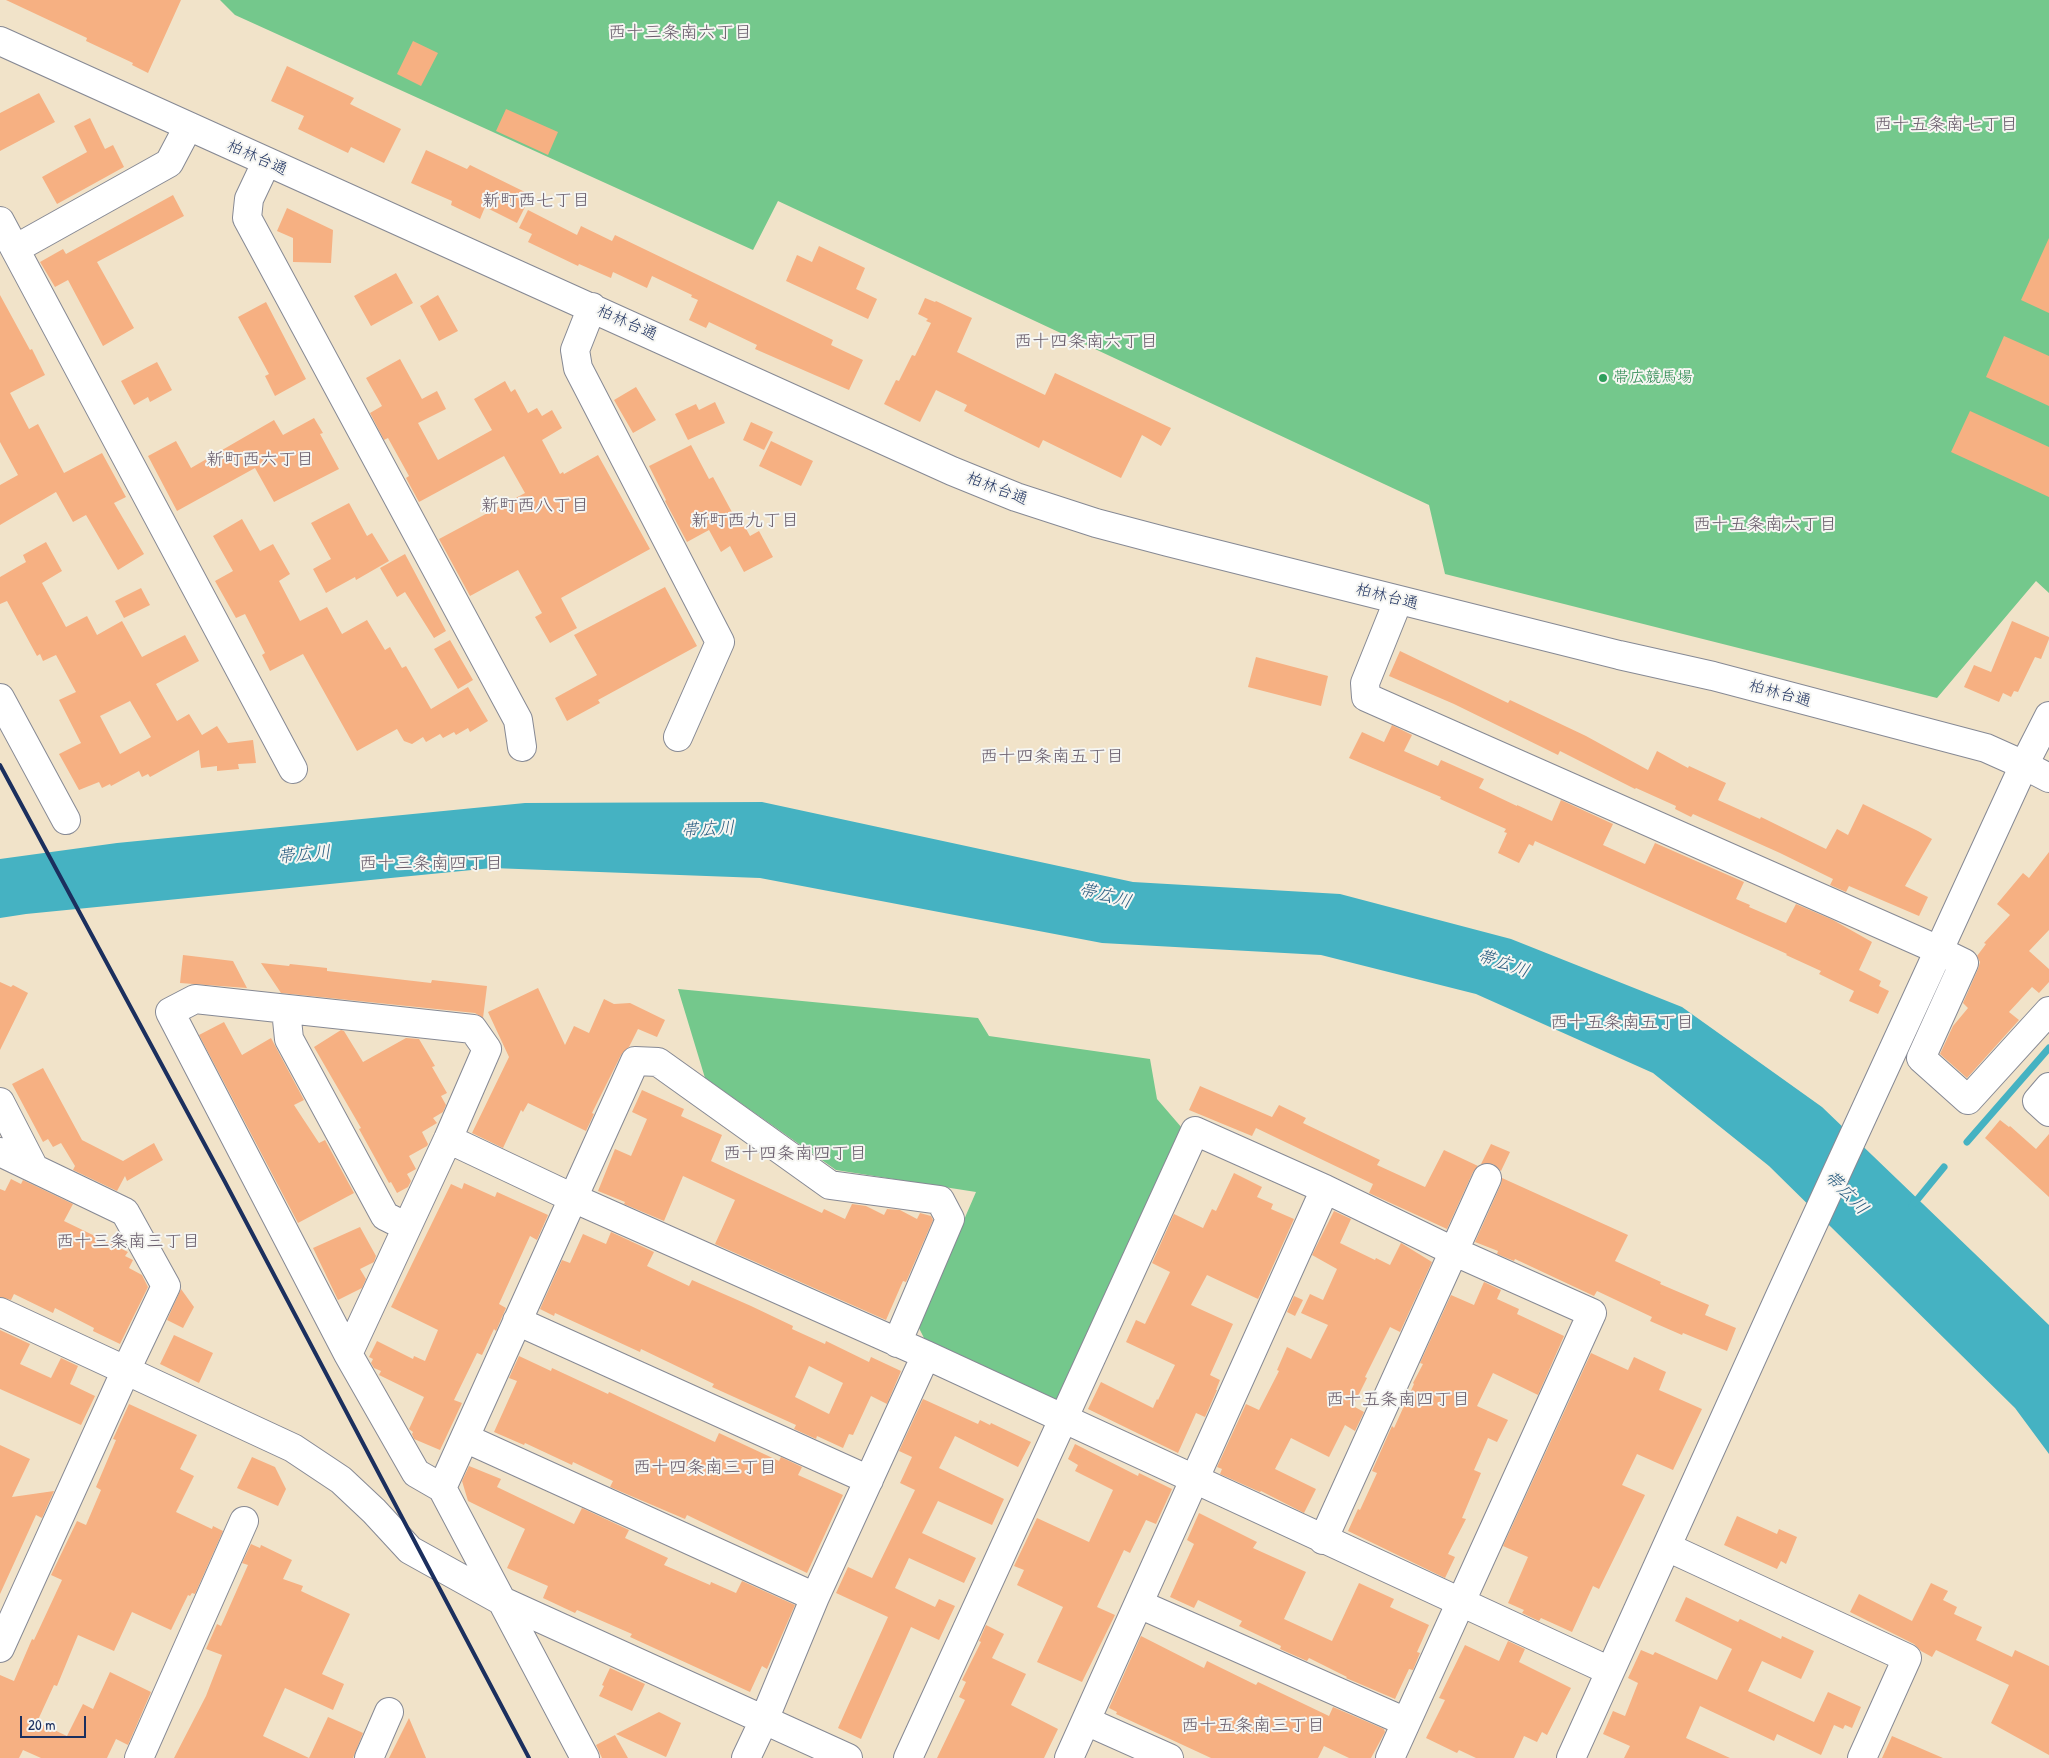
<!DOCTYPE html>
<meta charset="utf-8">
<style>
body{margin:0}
#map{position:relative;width:2049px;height:1758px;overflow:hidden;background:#f1e3c9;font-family:"Patrick Hand",sans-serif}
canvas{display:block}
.scale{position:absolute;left:20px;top:1716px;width:66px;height:22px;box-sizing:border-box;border:2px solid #1b2f5e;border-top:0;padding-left:6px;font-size:15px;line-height:18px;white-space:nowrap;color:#1b2f5e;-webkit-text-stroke:4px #f6f6f2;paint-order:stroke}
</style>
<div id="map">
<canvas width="2049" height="1758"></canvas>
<div class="scale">20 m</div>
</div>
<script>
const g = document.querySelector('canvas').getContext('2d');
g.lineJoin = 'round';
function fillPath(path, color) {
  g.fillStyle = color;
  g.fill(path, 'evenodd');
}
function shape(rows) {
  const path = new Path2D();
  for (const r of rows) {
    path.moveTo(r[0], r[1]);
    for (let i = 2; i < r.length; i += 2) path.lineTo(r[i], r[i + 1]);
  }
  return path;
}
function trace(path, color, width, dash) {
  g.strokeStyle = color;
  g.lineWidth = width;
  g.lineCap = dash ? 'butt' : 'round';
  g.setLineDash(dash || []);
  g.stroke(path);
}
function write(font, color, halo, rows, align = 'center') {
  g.font = font + ' "Patrick Hand","Klee One",sans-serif';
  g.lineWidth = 4;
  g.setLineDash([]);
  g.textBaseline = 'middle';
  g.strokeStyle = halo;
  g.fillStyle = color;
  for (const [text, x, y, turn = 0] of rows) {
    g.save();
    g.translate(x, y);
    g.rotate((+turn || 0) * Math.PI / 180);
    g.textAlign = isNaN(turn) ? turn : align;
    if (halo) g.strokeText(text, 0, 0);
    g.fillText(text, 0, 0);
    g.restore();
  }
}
fillPath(shape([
 [220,0,2049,0,2049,593,2036,581,1937,698,1445,574,1429,505,778,201,753,250,235,15],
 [678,989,978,1018,989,1036,1150,1059,1157,1099,1182,1128,1061,1403,925,1340,918,1326,976,1192,836,1170,705,1078]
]), '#74c88c');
fillPath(shape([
 [762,802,1133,882,1340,894,1511,939,1682,1007,1822,1107,2049,1325,2049,1454,2015,1408,1769,1166,1653,1073,1476,994,1321,955,1102,943,760,878,492,868,26,914,0,918,0,859,117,843,525,803]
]), '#45b2c2');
trace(shape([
 [1967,1142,2049,1048],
 [1912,1206,1944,1167]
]), '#45b2c2', 7);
fillPath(shape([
 [6,0,181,0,148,73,132,65,133,63,86,41,87,38],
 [413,41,438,53,421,86,397,74],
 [287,66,354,98,350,104,401,129,384,163,351,147,348,153,298,129,304,116,271,101],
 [39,93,55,122,0,151,0,113],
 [506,109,558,132,548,155,496,131],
 [90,118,105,149,113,145,124,167,57,204,42,177,87,152,74,126],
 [426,150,467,169,470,165,531,195,517,223,485,207,480,219,451,205,452,201,411,183],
 [173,195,184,216,97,262,134,328,103,346,68,280,55,287,40,262,63,249,66,254],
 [287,208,333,230,331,263,293,262,293,238,277,231],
 [528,210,577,235,581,226,612,241,615,235,833,340,831,345,863,360,849,390,755,349,757,345,709,322,706,328,689,320,698,300,691,297,692,295,652,276,647,288,613,272,611,278,579,264,578,266,528,242,532,234,519,228],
 [2049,238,2049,313,2021,300],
 [819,246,865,268,856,289,877,299,868,319,786,281,797,255,812,262],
 [396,273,413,303,371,326,354,296],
 [0,295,30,350,32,349,45,375,10,393,29,429,38,424,64,473,102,453,126,497,114,503,144,554,118,570,86,515,73,522,56,492,0,525,0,485,18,475,0,442],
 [438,295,458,331,439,341,420,306],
 [925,298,935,302,936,301,972,318,957,352,1045,395,1055,373,1171,428,1161,446,1142,435,1121,478,1043,440,1039,448,964,411,967,405,936,390,920,422,884,404,896,380,899,381,912,355,915,356,931,323,926,321,928,319,918,314],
 [266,302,306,379,275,396,265,376,269,374,238,317],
 [2004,336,2049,356,2049,406,1986,377],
 [400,359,422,399,437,391,446,409,418,423,438,460,492,430,474,399,505,381,511,392,515,389,528,413,537,408,542,416,552,410,562,428,542,440,560,474,563,472,564,474,598,455,650,549,561,598,577,628,550,643,535,617,542,613,518,570,470,596,439,539,525,493,504,456,419,502,406,478,409,476,388,438,384,440,370,413,382,406,366,378],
 [157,362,172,390,150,402,148,397,134,405,121,381],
 [636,387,656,420,633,433,614,400],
 [715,402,725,423,688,440,675,414,696,404,699,410],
 [1970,411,2049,447,2049,497,1951,452],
 [314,418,323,433,320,434,339,469,274,502,255,468,177,511,148,456,176,441,191,468,274,420,283,435],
 [751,422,773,432,764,450,743,440],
 [771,441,813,461,801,486,759,466],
 [691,445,709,479,713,477,733,514,737,512,750,536,759,531,773,557,744,572,730,546,721,552,709,530,687,542,665,501,666,500,649,466],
 [349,503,367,536,372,533,389,561,356,580,355,577,326,593,313,569,331,559,311,523],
 [242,519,260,551,273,544,290,574,279,581,300,621,327,607,342,634,367,620,385,650,390,647,402,668,406,666,431,709,468,687,488,721,470,732,468,728,456,735,454,732,443,738,440,734,426,742,423,737,412,744,404,741,397,729,357,751,303,654,270,671,262,655,265,653,245,614,236,618,215,581,233,571,213,536],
 [46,542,62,571,42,583,66,627,87,616,97,635,122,621,142,657,185,635,199,661,156,684,177,721,189,714,202,735,217,726,228,743,253,740,256,763,238,764,239,769,217,771,217,766,201,768,199,750,150,777,148,774,142,777,139,771,111,786,110,784,102,788,99,782,79,790,59,754,81,743,59,700,76,692,56,655,43,661,40,654,37,656,7,601,0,604,0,577,26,562,23,555],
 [130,701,151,737,120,754,100,716],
 [405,554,446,631,434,638,405,592,397,597,380,568],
 [665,587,697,646,598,700,600,703,567,721,555,698,597,675,574,635],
 [141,588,150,605,124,618,115,601],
 [2012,621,2049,637,2049,639,2041,659,2035,657,2018,692,2014,691,2011,697,2003,693,1999,702,1964,687,1974,665,1991,672],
 [450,640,473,680,458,689,434,649],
 [1400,651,1508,703,1510,700,1586,736,1648,770,1657,751,1688,768,1689,766,1726,783,1718,800,1760,819,1761,817,1826,849,1837,829,1848,835,1863,804,1918,831,1932,839,1905,886,1928,897,1919,916,1849,886,1846,892,1830,885,1833,879,1780,853,1693,814,1691,817,1675,809,1676,806,1636,788,1635,789,1560,751,1558,755,1454,704,1389,676],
 [1256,657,1328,676,1321,706,1248,687],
 [1392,725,1412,735,1404,751,1438,766,1441,760,1484,779,1479,788,1517,806,1517,805,1552,821,1561,800,1613,824,1603,845,1645,864,1655,843,1744,882,1736,899,1750,905,1749,907,1786,923,1796,904,1833,920,1872,942,1859,970,1881,981,1879,986,1889,991,1878,1014,1849,1001,1854,991,1819,974,1821,971,1786,955,1787,954,1535,841,1533,846,1529,844,1519,863,1498,853,1507,833,1504,832,1506,829,1440,799,1441,797,1349,758,1362,732,1384,742],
 [2049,852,2049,930,2029,951,2049,969,2049,982,2039,993,2032,987,2009,1012,2019,1020,1967,1078,1940,1054,1953,1026,1968,1008,1963,1003,1978,969,1980,962,1977,956,1986,944,1984,943,2010,915,1997,904,2023,873,2029,878],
 [183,955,233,961,247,988,180,983],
 [261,963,289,966,290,964,327,968,327,971,431,983,432,980,487,986,483,1018,475,1013,281,993],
 [0,982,11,987,13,985,28,993,0,1050],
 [538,988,565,1045,574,1026,589,1033,604,999,614,1004,630,1003,665,1020,657,1037,638,1029,629,1047,621,1055,592,1113,594,1114,586,1131,528,1103,523,1112,521,1110,503,1148,472,1133,509,1057,488,1012],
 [224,1022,242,1055,271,1038,304,1100,294,1105,319,1143,325,1140,354,1193,298,1223,199,1035],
 [341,1030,344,1031,363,1062,406,1038,419,1039,435,1066,432,1067,447,1093,441,1096,446,1105,443,1112,433,1118,437,1123,422,1132,428,1144,427,1146,409,1156,416,1169,407,1174,411,1181,408,1187,397,1193,391,1182,389,1183,359,1129,361,1128,314,1047],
 [43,1068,82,1140,123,1161,154,1143,163,1160,127,1181,125,1176,117,1191,73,1170,75,1166,61,1143,53,1147,48,1139,43,1142,12,1084],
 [1200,1086,1272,1117,1279,1105,1306,1118,1303,1123,1380,1160,1377,1165,1425,1187,1444,1150,1478,1166,1473,1172,1447,1229,1369,1193,1373,1184,1256,1128,1252,1136,1189,1110],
 [642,1090,684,1109,681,1116,722,1135,711,1161,822,1213,824,1209,845,1219,852,1204,866,1206,884,1215,887,1209,900,1210,917,1219,920,1213,931,1216,933,1220,906,1282,903,1281,886,1320,715,1244,735,1200,683,1176,664,1221,624,1204,625,1202,598,1191,615,1149,631,1156,647,1119,632,1112],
 [2000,1120,2009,1127,2010,1126,2036,1149,2049,1134,2049,1197,1985,1138],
 [1491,1144,1510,1152,1501,1171,1493,1164,1481,1164],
 [1234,1173,1262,1187,1257,1197,1273,1204,1271,1209,1294,1219,1258,1299,1207,1275,1191,1305,1233,1324,1210,1375,1220,1380,1216,1390,1217,1390,1205,1417,1196,1413,1178,1453,1088,1409,1101,1382,1153,1408,1157,1399,1158,1400,1175,1365,1126,1342,1136,1320,1145,1324,1170,1272,1152,1263,1174,1214,1203,1228,1212,1209,1216,1211],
 [1502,1178,1628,1235,1615,1261,1661,1282,1660,1284,1709,1305,1705,1315,1736,1328,1727,1351,1683,1333,1682,1335,1650,1321,1652,1317,1597,1291,1594,1296,1515,1259,1514,1261,1497,1254,1498,1251,1475,1242,1501,1184],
 [11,1179,21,1184,23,1180,73,1204,64,1221,128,1252,125,1256,133,1260,129,1268,142,1275,148,1287,120,1344,93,1331,94,1328,55,1308,53,1313,14,1294,11,1300,0,1297,0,1189,5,1191],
 [464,1183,495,1197,497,1192,548,1215,537,1240,530,1236,499,1304,506,1308,496,1331,494,1329,482,1355,477,1353,454,1400,462,1403,440,1450,414,1439,412,1434,413,1432,409,1429,424,1397,379,1375,381,1371,374,1368,371,1363,373,1359,369,1357,377,1341,413,1359,414,1356,425,1361,438,1330,391,1307,451,1184,462,1189],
 [1334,1211,1351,1219,1340,1243,1375,1260,1376,1258,1390,1265,1401,1243,1432,1262,1400,1332,1390,1327,1365,1377,1367,1378,1353,1406,1364,1412,1355,1431,1345,1425,1329,1457,1291,1438,1275,1469,1316,1489,1304,1513,1261,1491,1260,1492,1220,1474,1222,1469,1217,1467,1246,1404,1259,1410,1279,1371,1277,1370,1287,1347,1311,1359,1328,1325,1301,1313,1310,1294,1323,1300,1337,1269,1312,1255],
 [360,1227,376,1256,374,1262,360,1269,366,1279,362,1288,338,1300,313,1248],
 [611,1232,654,1252,647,1266,689,1286,692,1280,751,1306,793,1326,792,1329,825,1344,826,1341,869,1362,871,1357,901,1371,887,1404,871,1396,853,1435,849,1434,843,1448,817,1436,816,1439,794,1429,796,1425,712,1387,714,1384,641,1349,640,1352,555,1313,554,1316,540,1309,562,1260,570,1263,583,1234,606,1244],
 [809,1366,843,1383,829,1414,795,1397],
 [1484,1282,1501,1290,1497,1299,1519,1309,1517,1314,1564,1336,1538,1395,1493,1373,1477,1406,1508,1420,1497,1442,1488,1438,1474,1470,1481,1473,1462,1518,1466,1519,1448,1554,1455,1557,1445,1578,1348,1531,1358,1509,1360,1510,1377,1473,1372,1471,1392,1426,1394,1428,1414,1384,1413,1383,1423,1364,1420,1363,1451,1295,1474,1305],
 [181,1289,194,1307,183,1328,167,1320],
 [1294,1296,1303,1300,1295,1316,1287,1312],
 [0,1330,30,1344,20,1364,51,1378,61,1358,78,1366,70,1384,95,1396,81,1425,0,1389],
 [174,1335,213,1353,199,1383,160,1364],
 [1591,1353,1628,1370,1634,1357,1666,1372,1659,1390,1702,1409,1673,1470,1637,1454,1622,1485,1645,1495,1599,1589,1593,1586,1572,1632,1541,1618,1539,1621,1522,1613,1524,1610,1508,1603,1528,1557,1503,1546],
 [519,1356,551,1371,552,1368,608,1394,609,1392,715,1442,719,1433,779,1461,781,1457,802,1467,798,1475,843,1495,807,1573,687,1515,685,1519,610,1487,613,1481,573,1462,572,1465,525,1443,524,1445,494,1432,517,1381,509,1378],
 [923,1399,978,1424,980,1420,990,1425,991,1423,1031,1442,1018,1467,955,1436,939,1468,1004,1499,992,1525,938,1501,922,1533,976,1558,964,1583,909,1558,895,1588,935,1607,939,1599,955,1606,939,1640,911,1627,861,1739,838,1728,888,1617,836,1593,848,1567,872,1578,915,1490,900,1483,912,1457,899,1451],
 [129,1404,197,1435,180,1469,194,1476,176,1512,212,1529,213,1526,223,1531,195,1594,192,1593,190,1596,188,1595,171,1630,132,1612,114,1651,78,1635,57,1686,54,1685,37,1722,67,1736,83,1704,93,1709,110,1672,151,1692,128,1745,116,1739,107,1758,41,1758,23,1750,19,1758,0,1758,0,1675,14,1681,32,1639,34,1640,62,1580,51,1575,77,1521,86,1525,101,1490,96,1487,116,1440,113,1439],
 [1075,1444,1138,1476,1139,1473,1172,1489,1156,1524,1146,1520,1130,1553,1124,1550,1097,1607,1115,1615,1082,1682,1037,1662,1063,1607,1017,1585,1024,1570,1014,1566,1037,1518,1089,1542,1113,1490,1075,1471,1078,1465,1068,1459],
 [0,1445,30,1459,12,1497,54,1491,42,1518,36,1515,0,1594],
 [252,1457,275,1467,286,1489,278,1506,237,1488],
 [469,1466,501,1479,497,1487,574,1524,582,1508,629,1530,625,1538,668,1558,664,1565,710,1585,711,1582,736,1593,742,1581,795,1605,767,1669,762,1666,750,1692,630,1637,632,1634,577,1610,575,1613,543,1598,548,1586,507,1568,525,1529,468,1501,462,1481],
 [1199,1513,1257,1542,1253,1548,1306,1572,1284,1619,1332,1641,1359,1583,1394,1599,1390,1607,1429,1625,1417,1652,1420,1653,1413,1670,1409,1669,1395,1699,1346,1678,1347,1677,1309,1658,1307,1661,1280,1649,1281,1646,1239,1626,1242,1621,1198,1600,1194,1608,1170,1597,1194,1544,1187,1540],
 [1737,1516,1777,1534,1779,1529,1797,1537,1786,1564,1781,1561,1777,1569,1724,1545],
 [251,1544,260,1548,261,1545,292,1560,283,1579,303,1586,301,1591,350,1614,322,1674,344,1684,333,1710,285,1688,263,1736,309,1758,328,1717,363,1733,353,1758,174,1758,206,1696,222,1655,206,1649,217,1624,221,1626,248,1565,242,1563],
 [1931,1583,1948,1591,1943,1600,1957,1607,1954,1614,1982,1627,1976,1640,2012,1657,2015,1650,2049,1666,2049,1755,1991,1723,2009,1685,1936,1650,1932,1657,1921,1651,1914,1644,1850,1612,1859,1594,1912,1621],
 [1686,1597,1738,1622,1740,1619,1781,1639,1782,1636,1814,1651,1801,1679,1762,1661,1748,1691,1814,1722,1828,1692,1861,1707,1852,1728,1845,1725,1843,1729,1834,1725,1821,1755,1777,1734,1774,1741,1700,1706,1686,1738,1730,1758,1624,1758,1630,1746,1603,1734,1613,1711,1625,1716,1638,1683,1628,1678,1641,1650,1653,1655,1655,1652,1717,1680,1732,1649,1675,1621],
 [986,1625,1004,1634,992,1658,1026,1674,1011,1705,1058,1729,1044,1758,937,1758,965,1700,959,1697,966,1682,962,1680,981,1642,979,1641],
 [1141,1636,1204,1668,1207,1661,1256,1685,1258,1682,1329,1716,1333,1707,1384,1729,1385,1732,1371,1758,1349,1758,1324,1746,1318,1758,1211,1758,1116,1714,1117,1712,1109,1708],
 [1508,1641,1525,1649,1519,1662,1571,1688,1547,1735,1542,1732,1537,1742,1524,1736,1514,1758,1476,1758,1459,1750,1457,1753,1426,1738,1445,1700,1439,1698,1465,1645,1499,1661],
 [610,1668,645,1684,632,1711,599,1696,604,1686,602,1685],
 [659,1712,681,1723,666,1757,616,1734],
 [409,1718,426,1758,389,1758],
 [615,1735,628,1758,602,1758,596,1745],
 [1892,1736,1943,1758,1882,1758]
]), '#f6b082');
const minor = shape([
 [0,41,952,471,1016,497,1096,523,1168,542,1619,655,1713,676,1986,748,2024,765,2049,778],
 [266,163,249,199,247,218,518,720,522,747],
 [0,221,293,769],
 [15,249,169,163,188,127],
 [592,307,575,350,578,368,720,642,678,737],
 [1398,601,1365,683,1366,697,1925,944,1964,963,1921,1058,1968,1100,2049,1011],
 [0,698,66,820],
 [286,1010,289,1039,385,1216,407,1227],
 [2049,1087,2037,1101,2049,1112],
 [0,1102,34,1168],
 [448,1139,573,1198,926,1355,1610,1671],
 [0,1152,125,1212,166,1286,126,1370,0,1648],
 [0,1312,293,1448,341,1480,374,1511,410,1550,500,1600,848,1758],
 [517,1321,869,1480],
 [348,1354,448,1139,487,1049,473,1029,195,999,170,1012,348,1354,416,1473,442,1488],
 [465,1438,815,1597],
 [1323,1540,1487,1178],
 [1667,1547,1907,1658,1862,1758],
 [1139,1604,1406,1722],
 [1086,1721,1169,1758],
 [139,1758,244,1521],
 [369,1758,389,1712],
 [585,1758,442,1488,635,1061,658,1062,830,1185,940,1200,950,1219,897,1343],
 [746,1758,764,1720,815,1597,926,1355],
 [908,1758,1195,1131,1325,1189,1453,1251,1592,1313,1390,1758],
 [1069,1758,1325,1189],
 [1571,1758,1779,1298,2024,765,2049,716]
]);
trace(minor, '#868994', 30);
trace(minor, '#fff', 28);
trace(shape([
 [0,765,225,1182,529,1758]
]), '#1b2f5e', 4);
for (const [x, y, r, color] of [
 [1603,378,5,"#2e9e5b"]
]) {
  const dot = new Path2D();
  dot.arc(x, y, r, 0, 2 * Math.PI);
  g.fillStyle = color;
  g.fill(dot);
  trace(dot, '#f6f6f2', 2);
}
write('16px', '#1b2f5e', '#f6f6f2', [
 ["柏林台通",257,158,24],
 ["柏林台通",627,323,24],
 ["柏林台通",997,489,21],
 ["柏林台通",1387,597,14],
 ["柏林台通",1780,694,15]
]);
write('16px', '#27864d', '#f6f6f2', [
 ["帯広競馬場",1613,378]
], 'left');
write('18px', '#685c6b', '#f6f6f2', [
 ["西十三条南六丁目",680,33],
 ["西十五条南七丁目",1946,125],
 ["新町西七丁目",536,201],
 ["西十四条南六丁目",1086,342],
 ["新町西六丁目",260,460],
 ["新町西八丁目",535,506],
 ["新町西九丁目",745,521],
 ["西十五条南六丁目",1765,525],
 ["西十四条南五丁目",1052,757],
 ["西十三条南四丁目",431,864],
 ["西十五条南五丁目",1622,1023],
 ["西十四条南四丁目",795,1154],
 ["西十三条南三丁目",128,1242],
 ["西十五条南四丁目",1398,1400],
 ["西十四条南三丁目",705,1468],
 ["西十五条南三丁目",1253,1726]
]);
write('italic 18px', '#2a5d81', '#f6f6f2', [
 ["帯広川",708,830,-3],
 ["帯広川",304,855,-5],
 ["帯広川",1105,896,15],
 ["帯広川",1503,964,19],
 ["帯広川",1846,1193,46]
]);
</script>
